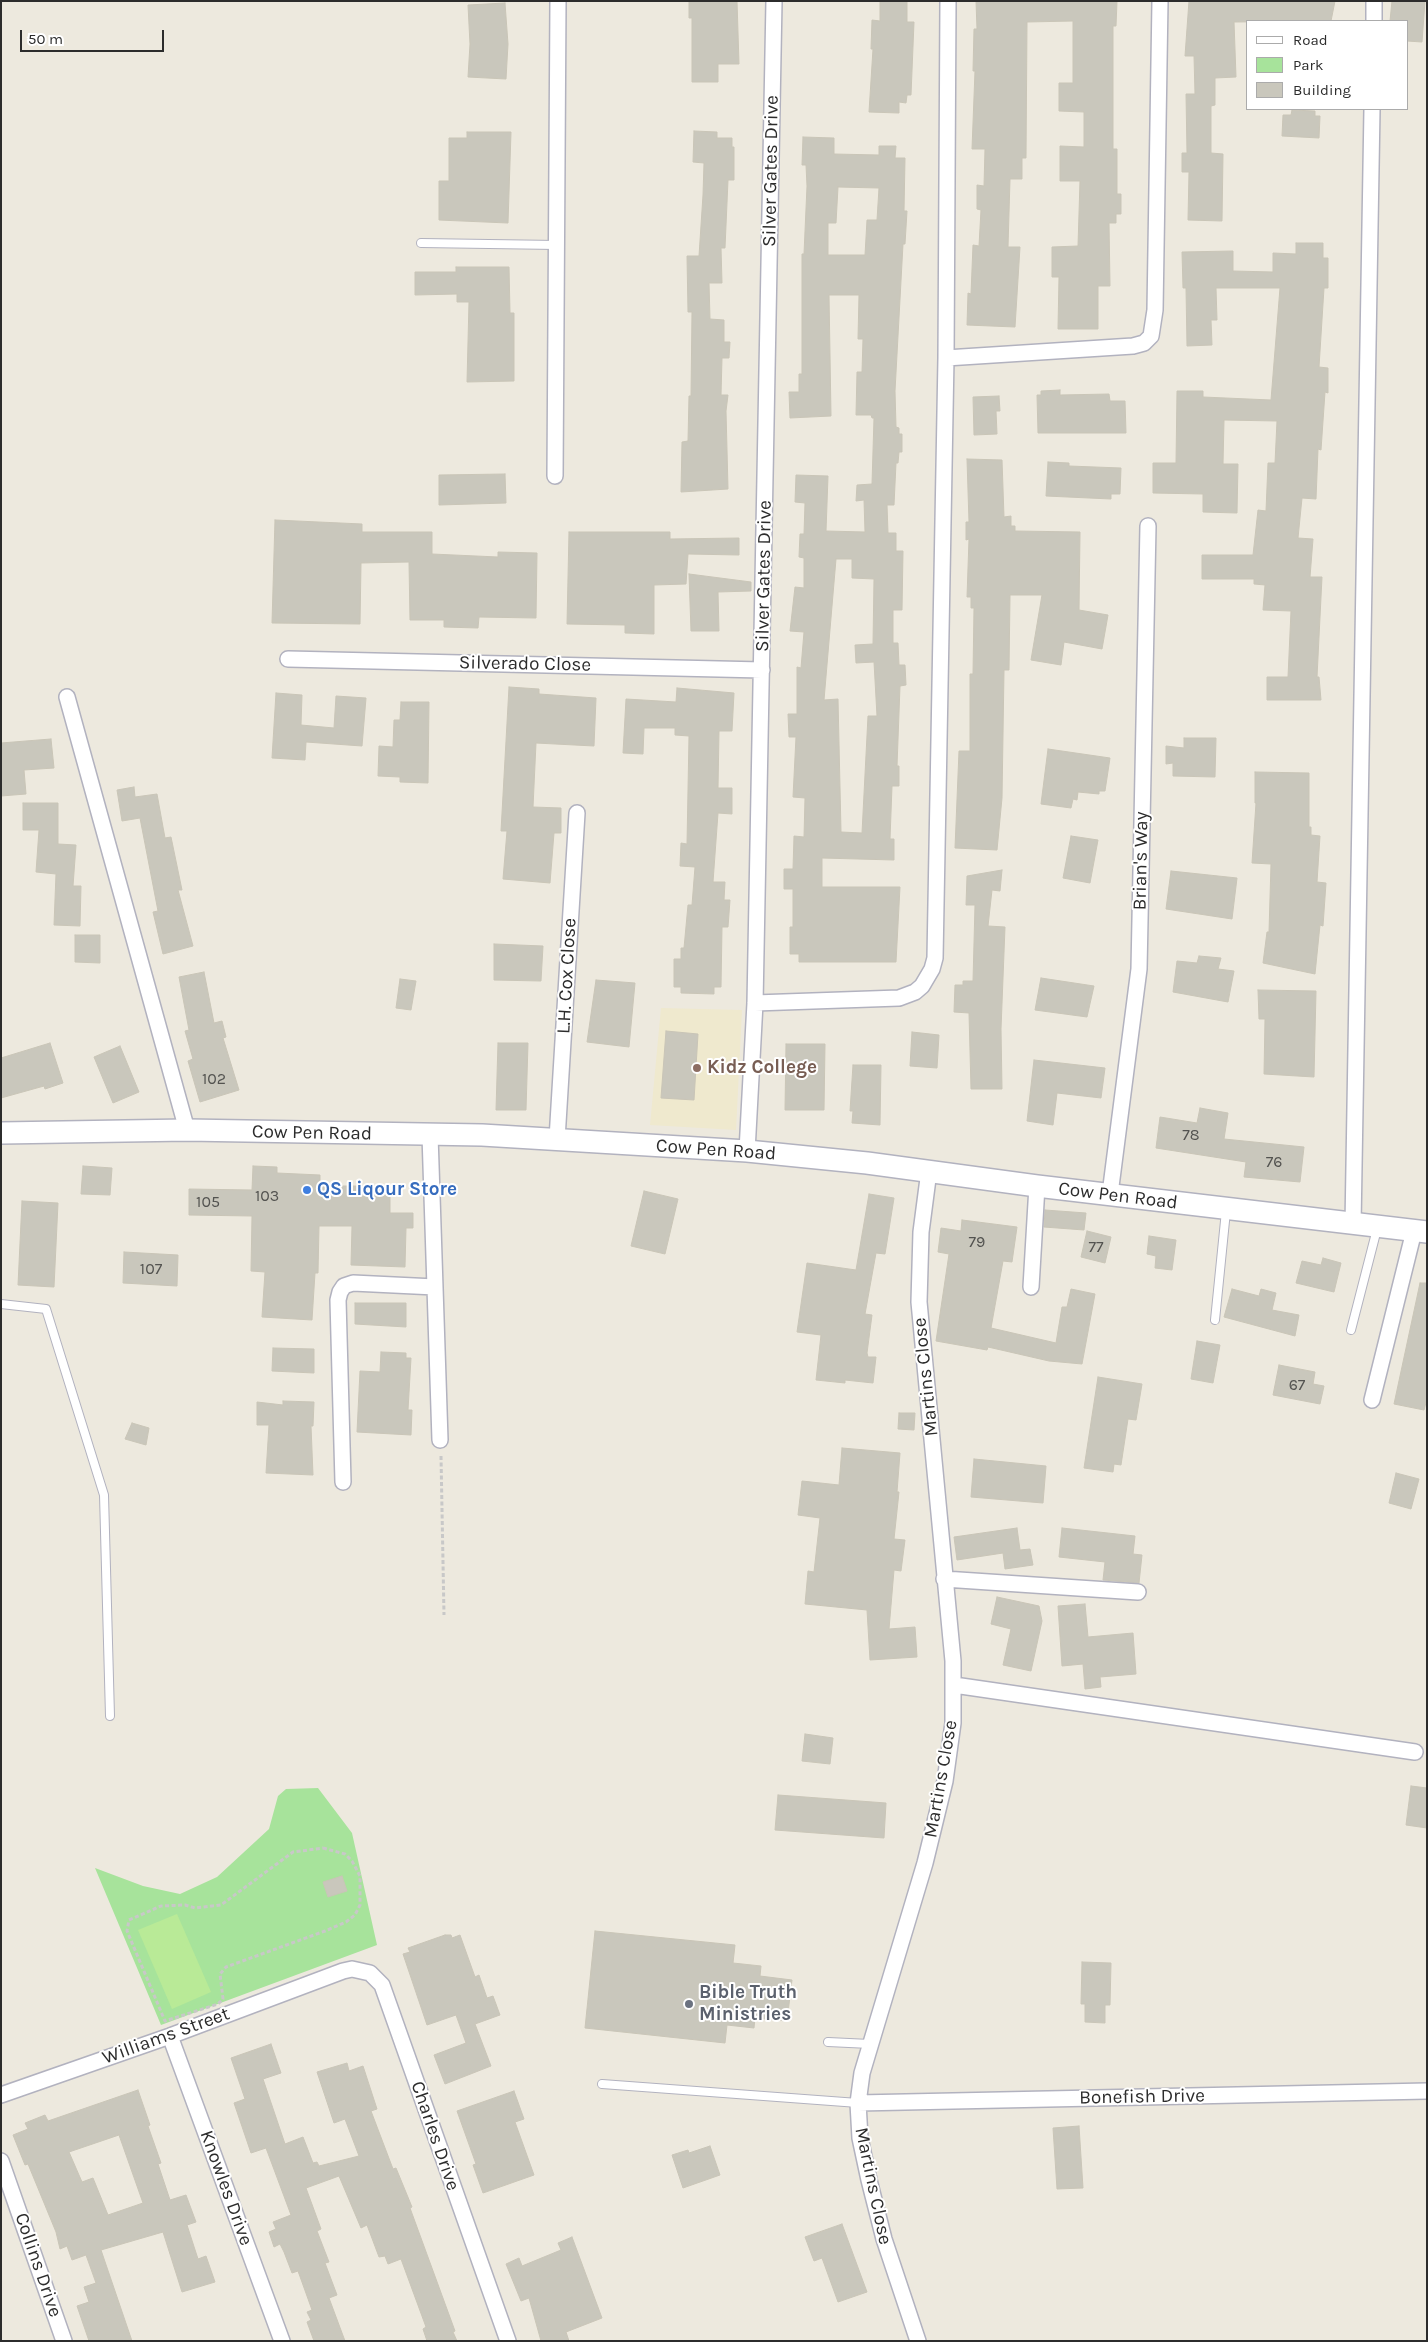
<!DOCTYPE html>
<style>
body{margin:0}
#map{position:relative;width:1428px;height:2342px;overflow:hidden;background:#ede9de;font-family:Karla,sans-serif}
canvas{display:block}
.frame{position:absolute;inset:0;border:2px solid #2c2c2c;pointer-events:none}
.legend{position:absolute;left:1246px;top:20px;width:162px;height:90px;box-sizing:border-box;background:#fff;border:1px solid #ababab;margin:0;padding:6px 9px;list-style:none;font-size:15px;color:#2c2c2c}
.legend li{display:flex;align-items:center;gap:10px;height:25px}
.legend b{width:25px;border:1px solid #ababab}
.scale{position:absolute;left:20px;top:30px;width:144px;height:22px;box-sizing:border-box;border:2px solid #2c2c2c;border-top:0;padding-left:6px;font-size:15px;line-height:18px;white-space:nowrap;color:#2c2c2c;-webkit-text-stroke:4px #fff;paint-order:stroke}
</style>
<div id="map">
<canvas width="1428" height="2342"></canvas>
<div class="frame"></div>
<ul class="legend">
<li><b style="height:6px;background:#fff"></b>Road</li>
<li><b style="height:14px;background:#a7e39b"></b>Park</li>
<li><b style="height:14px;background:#c9c7bc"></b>Building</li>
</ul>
<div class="scale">50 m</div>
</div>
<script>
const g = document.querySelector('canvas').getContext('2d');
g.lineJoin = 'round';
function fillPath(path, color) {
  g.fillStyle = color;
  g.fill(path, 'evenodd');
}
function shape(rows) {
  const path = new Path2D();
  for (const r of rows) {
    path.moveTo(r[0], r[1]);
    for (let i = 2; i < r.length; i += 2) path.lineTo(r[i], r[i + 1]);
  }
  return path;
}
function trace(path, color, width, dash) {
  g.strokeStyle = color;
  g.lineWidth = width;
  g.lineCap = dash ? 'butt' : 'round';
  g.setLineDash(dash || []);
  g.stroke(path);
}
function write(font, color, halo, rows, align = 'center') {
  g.font = font + ' Karla,sans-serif';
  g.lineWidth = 4;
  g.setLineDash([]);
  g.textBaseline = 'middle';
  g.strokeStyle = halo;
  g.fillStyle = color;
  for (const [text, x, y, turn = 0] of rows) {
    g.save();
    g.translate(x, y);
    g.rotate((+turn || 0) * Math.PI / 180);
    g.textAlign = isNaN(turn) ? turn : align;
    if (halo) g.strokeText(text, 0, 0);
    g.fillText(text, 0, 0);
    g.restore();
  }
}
fillPath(shape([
 [661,1008,742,1010,736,1130,650,1125]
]), '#efe9ce');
fillPath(shape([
 [318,1788,352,1833,377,1945,161,2025,95,1868,143,1886,180,1894,217,1877,269,1829,278,1796,286,1789]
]), '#a7e39b');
fillPath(shape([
 [177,1914,211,1992,172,2009,138,1930]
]), '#b9ea97');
const building = shape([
 [689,1,737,1,739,64,718,64,718,82,692,82,692,18,689,18,689,1],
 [880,1,907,1,907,22,914,22,911,95,907,95,906,103,899,102,899,113,869,112,873,49,871,49,872,20,880,21,880,1],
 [976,1,1117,1,1116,26,1113,26,1113,149,1117,149,1117,194,1121,194,1121,214,1116,214,1116,223,1109,223,1110,286,1098,286,1098,329,1058,329,1059,277,1052,277,1052,247,1078,246,1080,181,1060,181,1060,146,1084,147,1084,112,1059,111,1059,83,1073,83,1073,21,1027,22,1026,158,1022,158,1022,179,1010,179,1008,247,1020,247,1015,327,967,325,968,293,971,294,973,245,979,246,981,210,977,209,977,185,984,186,985,149,972,149,975,71,973,71,974,29,977,29,976,1],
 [1189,1,1335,1,1331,21,1234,22,1236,77,1215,78,1215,105,1211,106,1211,153,1223,154,1222,221,1188,220,1189,172,1182,172,1182,153,1187,153,1186,94,1195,94,1194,56,1185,56,1189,1],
 [1392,1,1425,1,1422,42,1407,41,1407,21,1390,21,1392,1],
 [505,3,508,44,506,79,468,77,470,44,468,5,505,3],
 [1292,110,1315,111,1315,116,1320,116,1319,138,1282,136,1283,115,1291,115,1292,110],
 [694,131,717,132,717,138,732,138,732,147,734,147,734,180,728,180,725,248,721,248,722,283,709,283,710,319,724,320,724,342,730,342,729,358,722,358,721,395,728,395,726,411,728,489,681,492,682,442,688,441,689,396,691,396,692,312,688,312,687,256,699,256,703,195,704,163,693,162,694,131],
 [467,132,511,132,508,223,439,220,439,181,449,181,449,138,467,138,467,132],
 [803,137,834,138,834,154,879,155,879,146,896,146,895,158,905,158,904,211,907,211,905,244,903,244,895,391,896,427,899,428,899,434,902,434,902,452,899,452,898,463,896,463,894,505,887,505,888,533,896,533,896,551,903,551,902,610,893,610,893,643,898,643,899,665,905,665,906,685,900,686,897,766,899,766,899,786,892,786,890,839,894,839,894,860,822,858,822,887,900,887,896,962,799,962,799,954,790,954,790,927,793,927,793,889,784,889,784,869,793,869,794,836,804,837,805,798,793,797,796,737,789,737,788,714,797,714,797,667,801,668,804,632,790,631,795,587,804,588,804,558,799,557,800,534,804,534,805,503,795,502,796,475,828,476,826,531,865,532,864,500,856,501,857,485,872,484,874,418,872,418,871,415,856,415,857,372,862,372,863,339,858,339,859,295,829,295,831,416,790,418,789,392,799,392,799,374,802,374,802,254,804,254,807,186,806,165,802,165,803,137],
 [838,187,879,188,877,220,867,220,865,255,828,255,828,223,836,223,838,187],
 [836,559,852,559,852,578,874,579,873,644,855,645,856,663,874,662,877,716,868,716,862,833,841,832,838,699,824,700,836,559],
 [1296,243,1323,243,1323,258,1328,258,1328,288,1324,288,1319,367,1328,368,1328,393,1325,392,1321,450,1318,449,1316,499,1302,498,1298,538,1313,539,1310,577,1322,577,1317,677,1319,677,1321,700,1267,700,1267,677,1288,677,1291,611,1263,610,1265,585,1254,584,1254,579,1202,579,1202,555,1253,555,1258,510,1266,511,1268,463,1275,463,1277,421,1224,420,1223,464,1238,464,1237,513,1203,512,1203,494,1153,493,1153,463,1176,463,1177,391,1203,391,1203,397,1271,400,1280,288,1216,288,1217,320,1211,320,1212,345,1187,346,1186,288,1183,288,1182,252,1233,251,1233,271,1273,272,1273,253,1296,254,1296,243],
 [456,267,509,267,510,313,514,313,514,381,467,382,469,302,457,302,457,294,415,295,415,272,456,272,456,267],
 [1060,390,1060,395,1109,394,1110,401,1125,401,1126,433,1038,433,1037,395,1041,395,1041,391,1060,390],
 [999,396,1000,411,996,411,997,434,974,435,973,397,999,396],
 [967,459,1002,460,1004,517,1011,516,1011,526,1015,526,1015,531,1080,532,1079,610,1108,615,1102,649,1064,642,1061,665,1031,660,1042,595,1010,595,1009,670,1004,670,1002,798,997,850,955,848,959,751,970,751,970,674,973,674,974,608,971,608,971,597,967,597,969,539,966,540,966,522,969,522,967,459],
 [1048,462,1069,463,1069,466,1121,468,1120,494,1111,494,1111,499,1046,496,1048,462],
 [505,474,506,503,439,505,439,475,505,474],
 [275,520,362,524,362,532,432,532,432,554,498,557,498,552,537,553,536,618,479,617,478,628,444,627,444,620,410,620,409,562,361,563,360,624,272,623,275,520],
 [569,532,670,532,670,539,739,538,739,555,688,554,686,584,654,585,654,634,625,633,625,625,567,624,569,532],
 [689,574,751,582,751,591,718,592,719,631,691,631,689,574],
 [509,687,539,689,539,694,596,698,594,746,536,743,533,807,561,808,561,833,554,833,550,883,503,879,507,831,501,831,509,687],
 [677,688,734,693,732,731,719,731,718,788,732,788,732,814,718,813,713,882,725,882,724,900,730,900,728,927,722,927,721,987,714,987,714,994,681,993,681,987,674,987,674,959,681,959,681,948,684,948,688,905,692,905,695,867,680,866,681,843,687,844,689,736,675,735,675,728,644,728,643,754,623,753,626,699,676,702,677,688],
 [276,693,302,695,301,725,334,728,336,696,366,698,362,746,306,742,305,760,272,758,276,693],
 [401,702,429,702,428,783,400,782,400,777,378,776,379,746,393,747,394,720,400,720,401,702],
 [1184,738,1216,738,1215,777,1173,776,1173,763,1166,764,1166,746,1184,748,1184,738],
 [51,739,54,768,24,770,26,794,1,796,1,743,51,739],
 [1048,749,1110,758,1105,791,1099,791,1099,794,1078,792,1077,800,1073,799,1071,808,1041,804,1048,749],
 [1255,772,1309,773,1309,827,1311,827,1311,835,1320,836,1317,882,1326,883,1323,926,1320,925,1315,974,1263,963,1267,932,1269,932,1271,864,1252,863,1256,803,1255,803,1255,772],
 [134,787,135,797,157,794,165,838,171,837,182,890,178,890,193,946,163,954,153,912,158,911,140,818,122,821,117,790,134,787],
 [23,803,58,803,58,844,76,845,73,886,81,886,80,926,54,925,56,874,36,872,39,830,23,830,23,803],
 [1071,836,1098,840,1090,883,1063,878,1071,836],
 [1002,870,1000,891,992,890,988,926,1005,927,1001,1029,1002,1089,971,1089,969,1013,954,1012,955,985,963,985,963,981,973,981,975,905,966,905,967,876,1002,870],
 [1171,871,1237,878,1232,919,1166,909,1171,871],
 [75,935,100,935,100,963,75,962,75,935],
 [494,944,543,946,541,981,494,980,494,944],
 [1199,956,1221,958,1218,969,1234,971,1228,1002,1173,992,1177,961,1197,963,1199,956],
 [204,972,214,1023,222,1021,226,1037,223,1038,239,1090,200,1102,188,1061,193,1059,185,1031,189,1030,179,977,204,972],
 [1041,978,1094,986,1087,1017,1035,1010,1041,978],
 [400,979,416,981,411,1010,396,1008,400,979],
 [596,980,635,983,629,1047,587,1042,596,980],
 [1258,990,1316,991,1314,1077,1264,1074,1265,1019,1259,1019,1258,990],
 [666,1031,698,1034,694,1100,661,1098,666,1031],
 [912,1032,939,1035,937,1068,910,1066,912,1032],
 [50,1043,63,1083,45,1089,44,1086,1,1098,1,1058,50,1043],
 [498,1043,528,1043,526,1110,496,1110,498,1043],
 [786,1044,825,1044,824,1110,785,1110,786,1044],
 [120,1046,139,1092,113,1103,94,1057,120,1046],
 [1034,1060,1105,1068,1101,1098,1057,1093,1053,1125,1027,1121,1034,1060],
 [853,1065,881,1065,880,1125,852,1123,853,1111,850,1111,853,1065],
 [1200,1108,1228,1113,1224,1139,1304,1147,1300,1182,1244,1177,1246,1162,1156,1148,1160,1117,1197,1123,1200,1108],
 [83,1166,112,1168,110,1195,81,1194,83,1166],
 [253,1166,277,1167,277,1173,320,1175,320,1186,390,1186,390,1213,413,1213,413,1228,406,1228,405,1267,351,1265,352,1226,319,1226,318,1273,315,1273,312,1320,262,1317,265,1272,251,1271,252,1216,189,1215,189,1189,252,1190,253,1166],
 [644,1191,678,1199,665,1254,631,1246,644,1191],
 [869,1194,894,1198,885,1254,876,1253,865,1314,872,1315,867,1353,868,1357,876,1357,873,1383,845,1380,845,1383,816,1380,821,1335,797,1332,807,1263,856,1270,869,1194],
 [22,1201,58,1203,54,1287,18,1285,22,1201],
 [1045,1210,1086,1213,1084,1230,1044,1227,1045,1210],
 [962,1220,1017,1227,1012,1262,1003,1261,991,1328,1056,1343,1062,1307,1067,1307,1071,1289,1095,1294,1082,1364,1049,1361,988,1347,987,1350,936,1341,949,1254,938,1252,941,1228,961,1231,962,1220],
 [1087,1231,1111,1237,1105,1263,1081,1257,1087,1231],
 [1149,1236,1176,1240,1172,1270,1155,1268,1156,1256,1147,1254,1149,1236],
 [124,1252,178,1255,177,1286,123,1283,124,1252],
 [1323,1258,1341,1263,1334,1292,1296,1283,1302,1261,1321,1265,1323,1258],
 [1420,1283,1427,1283,1427,1399,1424,1410,1394,1404,1420,1283],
 [1232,1289,1259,1296,1261,1289,1276,1293,1272,1310,1299,1315,1295,1336,1224,1317,1232,1289],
 [355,1303,406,1303,406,1327,355,1324,355,1303],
 [1197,1341,1220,1345,1213,1383,1191,1379,1197,1341],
 [273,1348,314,1349,314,1373,272,1371,273,1348],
 [381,1352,406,1353,406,1358,411,1358,408,1410,412,1410,411,1435,357,1432,360,1371,380,1372,381,1352],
 [1279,1365,1315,1372,1313,1384,1324,1386,1320,1404,1273,1395,1279,1365],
 [1098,1377,1142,1384,1136,1420,1128,1419,1121,1465,1114,1464,1113,1472,1084,1468,1098,1377],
 [283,1401,314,1402,313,1426,311,1426,313,1475,266,1473,269,1425,257,1425,257,1402,283,1405,283,1401],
 [899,1413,915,1413,914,1430,898,1429,899,1413],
 [132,1423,149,1428,146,1445,125,1439,132,1423],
 [842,1448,900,1453,897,1492,899,1492,894,1539,905,1540,901,1571,894,1570,889,1629,915,1627,917,1657,870,1660,867,1610,805,1604,808,1571,814,1572,820,1518,798,1515,802,1481,839,1485,842,1448],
 [974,1459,1046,1466,1043,1503,971,1497,974,1459],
 [1396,1473,1419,1479,1411,1509,1389,1503,1396,1473],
 [1017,1528,1020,1550,1030,1549,1033,1565,1005,1569,1003,1553,957,1560,954,1537,1017,1528],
 [1062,1528,1135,1536,1133,1554,1142,1555,1139,1583,1103,1580,1105,1562,1059,1557,1062,1528],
 [997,1597,1039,1606,1042,1621,1031,1671,1003,1665,1011,1629,991,1624,997,1597],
 [1085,1604,1088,1637,1133,1633,1136,1674,1100,1677,1101,1687,1085,1689,1083,1664,1062,1666,1058,1606,1085,1604],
 [805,1734,833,1738,830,1764,802,1761,805,1734],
 [1411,1786,1427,1788,1427,1828,1406,1825,1411,1786],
 [778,1795,886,1803,884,1838,775,1830,778,1795],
 [342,1876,347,1891,328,1897,323,1882,342,1876],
 [595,1931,735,1945,733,1963,761,1966,760,1976,792,1980,787,2021,755,2018,754,2028,727,2025,725,2043,585,2028,595,1931],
 [445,1935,451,1935,452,1938,460,1935,475,1977,479,1975,487,1998,493,1996,500,2015,475,2024,491,2066,445,2084,434,2055,466,2043,456,2015,427,2025,403,1954,410,1952,408,1948,445,1935],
 [1082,1962,1111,1963,1110,2005,1105,2005,1105,2023,1085,2022,1085,2004,1081,2004,1082,1962],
 [271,2044,281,2073,263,2079,285,2144,303,2137,313,2163,317,2162,319,2166,359,2156,345,2119,334,2123,317,2072,347,2063,349,2071,363,2066,377,2109,371,2111,393,2169,396,2168,412,2207,410,2208,455,2331,453,2332,457,2341,427,2341,423,2329,426,2327,401,2259,388,2264,385,2256,379,2257,367,2225,361,2228,339,2176,306,2188,321,2229,317,2231,329,2262,325,2263,337,2295,329,2298,345,2341,314,2341,307,2322,311,2320,307,2312,312,2310,298,2271,292,2273,284,2252,280,2244,274,2247,269,2232,276,2229,273,2222,291,2215,266,2148,251,2153,234,2103,245,2099,231,2058,271,2044],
 [138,2090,150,2125,148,2126,161,2163,158,2164,170,2200,186,2195,196,2222,187,2225,198,2259,206,2256,215,2282,182,2292,163,2232,101,2250,132,2341,89,2341,77,2306,89,2302,84,2287,96,2283,86,2255,72,2260,67,2246,60,2249,56,2232,28,2164,25,2165,13,2135,28,2129,25,2123,45,2115,48,2121,138,2090],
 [119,2135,143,2203,108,2215,93,2178,82,2182,69,2152,119,2135],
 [514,2091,524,2119,515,2122,534,2175,483,2193,473,2165,476,2164,457,2111,514,2091],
 [1079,2126,1083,2188,1057,2189,1053,2128,1079,2126],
 [710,2146,720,2175,683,2188,672,2155,688,2150,689,2153,710,2146],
 [842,2224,867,2292,838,2302,822,2258,814,2261,805,2237,842,2224],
 [572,2237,602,2318,566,2332,569,2341,541,2341,529,2298,521,2301,506,2264,519,2258,522,2266,561,2250,558,2243,572,2237]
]);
fillPath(building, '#c9c7bc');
trace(building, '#c9c5b7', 1);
const service = shape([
 [421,243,557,245],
 [1,1304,46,1309,104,1495,110,1716],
 [1215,1320,1226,1211],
 [1351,1330,1377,1229],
 [828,2042,870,2044],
 [602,2084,858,2103]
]);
const minor = shape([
 [1374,21,1374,1],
 [946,358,1133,346,1144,343,1151,336,1155,310,1160,1],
 [555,476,558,1],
 [288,659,762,670],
 [67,697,187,1130],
 [755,1003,899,998,915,992,922,986,932,969,935,958,946,358,948,1],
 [430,1135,440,1440],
 [557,1139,577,813],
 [747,1151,755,1003,774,1],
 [1110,1194,1139,969,1148,526],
 [1353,1224,1372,109],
 [1031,1287,1037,1186],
 [1372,1400,1414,1231],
 [343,1482,338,1300,340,1292,344,1286,353,1283,435,1287],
 [944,1579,1138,1592],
 [954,1685,1415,1752],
 [170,2036,282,2341],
 [1,2095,170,2036,343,1971,352,1969,370,1973,382,1985,508,2341],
 [858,2103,1427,2091],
 [1,2161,64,2341],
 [918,2341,884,2239,869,2180,860,2138,858,2103,862,2073,925,1863,945,1781,953,1723,953,1661,919,1302,921,1232,929,1171]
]);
const secondary = shape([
 [1,1133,187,1130,482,1135,747,1151,867,1163,1037,1186,1427,1232]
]);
trace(service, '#b2b2bf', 10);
trace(minor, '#b2b2bf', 18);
trace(secondary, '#b2b2bf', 24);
trace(shape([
 [441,1456,444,1615],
 [323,1848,345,1854,352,1861,360,1876,360,1905,355,1915,346,1922,325,1931,226,1967,220,1974,223,1999,218,2004,165,2021,127,1931,129,1920,161,1906,185,1905,195,1908,221,1905,293,1852,323,1848]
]), '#c8c8c8', 3, [4, 2.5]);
trace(service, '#fff', 8);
trace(minor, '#fff', 15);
trace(secondary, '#fff', 21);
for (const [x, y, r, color] of [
 [697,1068,5,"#8d6e63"],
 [307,1190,5,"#3f7fe0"],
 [689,2004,5,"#6b7280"]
]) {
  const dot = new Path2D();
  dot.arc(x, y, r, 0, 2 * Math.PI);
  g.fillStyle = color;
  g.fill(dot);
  trace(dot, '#fff', 2);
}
write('16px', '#535350', null, [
 ["102",214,1079],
 ["78",1191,1135],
 ["76",1274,1162],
 ["103",267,1196],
 ["105",208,1202],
 ["79",977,1242],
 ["77",1096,1247],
 ["107",151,1269],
 ["67",1297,1385]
]);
write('19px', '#2c2c2c', '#fff', [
 ["Silver Gates Drive",771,171,-89],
 ["Silver Gates Drive",764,576,-89],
 ["Silverado Close",525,664,1],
 ["Brian's Way",1141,861,-89],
 ["L.H. Cox Close",567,976,-87],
 ["Cow Pen Road",312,1133,1],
 ["Cow Pen Road",716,1150,4],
 ["Cow Pen Road",1118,1196,7],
 ["Martins Close",926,1377,-96],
 ["Martins Close",941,1779,-80],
 ["Williams Street",166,2036,-20],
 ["Bonefish Drive",1142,2097,-1],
 ["Charles Drive",435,2136,71],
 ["Martins Close",873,2186,78],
 ["Knowles Drive",226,2188,70],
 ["Collins Drive",38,2265,71]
]);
write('bold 19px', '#785e54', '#fff', [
 ["Kidz College",707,1068]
], 'left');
write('bold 19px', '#366cbe', '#fff', [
 ["QS Liqour Store",317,1190]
], 'left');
write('bold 19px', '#5b616d', '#fff', [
 ["Bible Truth",699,1993],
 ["Ministries",699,2015]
], 'left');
</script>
